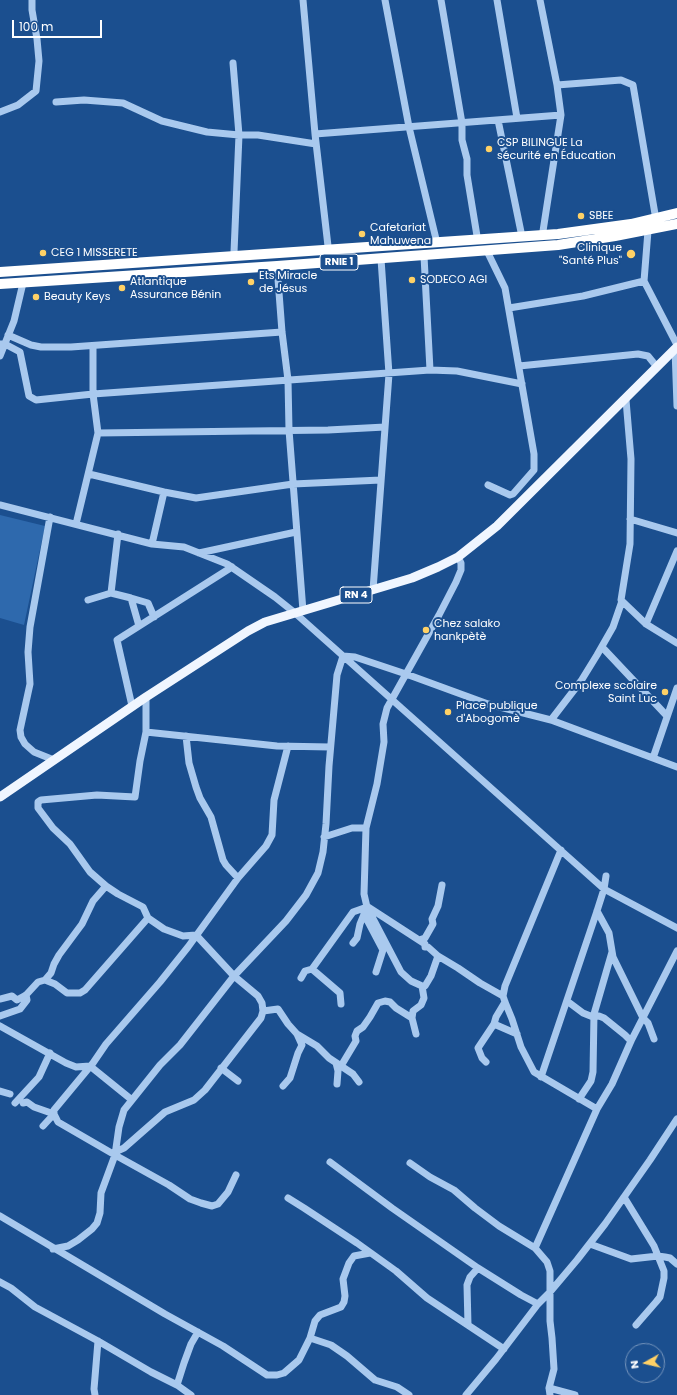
<!DOCTYPE html>
<meta charset="utf-8">
<style>
body{margin:0}
#map{position:relative;width:677px;height:1395px;overflow:hidden;background:#1b4f8f;font-family:Poppins,sans-serif}
canvas{display:block}
.north{position:absolute;left:625px;top:1343px;width:40px;height:40px;box-sizing:border-box;background:#1b4f8f;border:1px solid #7695bc;border-radius:50%;rotate:262deg;font-size:11px;font-weight:700;line-height:16px;text-align:center;color:#fff}
.north::after{content:'';display:block;margin:auto;width:14px;height:18px;background:#ffd166;clip-path:polygon(50% 0,100% 100%,50% 72%,0 100%)}
.scale{position:absolute;left:12px;top:20px;width:90px;height:18px;box-sizing:border-box;border:2px solid #fff;border-top:0;padding-left:5px;font-size:12px;line-height:14px;white-space:nowrap;color:#fff;-webkit-text-stroke:3px #1b4f8f;paint-order:stroke}
</style>
<div id="map">
<canvas width="677" height="1395"></canvas>
<div class="north">N</div>
<div class="scale">100 m</div>
</div>
<script>
const g = document.querySelector('canvas').getContext('2d');
g.lineJoin = 'round';
function fillPath(path, color) {
  g.fillStyle = color;
  g.fill(path, 'evenodd');
}
function shape(rows) {
  const path = new Path2D();
  for (const r of rows) {
    path.moveTo(r[0], r[1]);
    for (let i = 2; i < r.length; i += 2) path.lineTo(r[i], r[i + 1]);
  }
  return path;
}
function trace(path, color, width, dash) {
  g.strokeStyle = color;
  g.lineWidth = width;
  g.lineCap = dash ? 'butt' : 'round';
  g.setLineDash(dash || []);
  g.stroke(path);
}
function write(font, color, halo, rows, align = 'center') {
  g.font = font + ' Poppins,sans-serif';
  g.lineWidth = 4;
  g.setLineDash([]);
  g.textBaseline = 'middle';
  g.strokeStyle = halo;
  g.fillStyle = color;
  for (const [text, x, y, turn = 0] of rows) {
    g.save();
    g.translate(x, y);
    g.rotate((+turn || 0) * Math.PI / 180);
    g.textAlign = isNaN(turn) ? turn : align;
    if (halo) g.strokeText(text, 0, 0);
    g.fillText(text, 0, 0);
    g.restore();
  }
}
fillPath(shape([
 [0,515,45,526,24,625,0,618]
]), '#2e69ad');
trace(shape([
 [303,0,315,134,328,246],
 [385,0,409,127,436,239],
 [441,0,462,123,462,140,467,159,467,175,477,236],
 [497,0,517,118],
 [540,0,557,85,561,115,543,231],
 [233,63,239,135,234,252],
 [557,85,621,80,633,85,655,214],
 [56,102,84,100,123,103,162,121,207,132,239,135,258,135,316,144],
 [0,112,18,105,36,91,39,61,37,39,32,10,32,0],
 [498,120,521,232],
 [315,134,561,115],
 [648,231,644,281,677,345],
 [487,251,505,288,534,454,534,470,513,494,510,495,488,485],
 [424,256,430,370],
 [277,266,282,332,288,380,289,430,303,611],
 [509,308,583,296,644,281],
 [8,335,31,345,41,347,71,347,282,332],
 [0,344,5,344,20,352,29,396,36,400,93,394,430,370,457,371,522,384],
 [675,349,677,406],
 [0,356,14,321,23,283],
 [519,366,638,354,648,356,657,367],
 [98,433,328,430,385,427],
 [89,474,164,492,196,498,293,484,381,480],
 [0,505,152,544,184,547,227,564,275,597,295,613,604,889,677,928],
 [50,517,30,627,28,652,30,684,20,730,21,737,25,744,34,752,54,760],
 [630,519,677,533],
 [76,524,98,433,93,394,93,346],
 [152,544,164,492],
 [199,553,296,532],
 [373,590,389,374,381,259],
 [111,593,118,534],
 [131,598,139,626],
 [88,600,111,593,131,598,148,603,154,617],
 [622,601,646,624,677,643],
 [646,624,677,551],
 [602,647,667,716],
 [132,706,117,640,232,567],
 [551,720,581,681,597,655,613,627,622,601,621,600,630,544,631,459,626,400],
 [146,732,277,746,330,747],
 [186,736,189,763,196,787,200,798,211,817,223,860,226,865,238,878],
 [653,758,677,688],
 [324,837,352,828,366,828],
 [561,850,505,986,503,996,505,1002,512,1019,521,1047,534,1072,597,1109],
 [368,907,425,944,425,947,428,947,438,956],
 [597,911,609,933,613,957,643,1018,648,1023,654,1039],
 [364,914,383,950,376,972],
 [419,940,425,938,433,924,432,919,438,906,442,885],
 [301,978,305,971,312,969],
 [45,980,51,973,54,964,59,955,82,924,93,901,106,886],
 [422,986,411,981,401,972,367,907,364,894,366,828,377,784,384,742,383,724,387,708,439,615,456,582,461,570,461,563,458,557],
 [422,986,425,986,431,976,438,956,458,968,480,983,503,996],
 [0,999,12,996,17,1000,26,995,38,982,45,980,55,984,67,993,80,993,85,990,148,918],
 [567,1001,583,1013,593,1017,599,1016,604,1018,625,1035,631,1041],
 [505,1002,496,1017,494,1024,517,1034],
 [341,1004,340,993,312,969,353,912,367,907,360,924,357,938,353,943],
 [263,1011,278,1009,288,1024,297,1034,302,1045,298,1053,290,1078,283,1086],
 [0,1016,20,1009,27,1000,26,995],
 [412,1018,416,1034],
 [0,1026,66,1063,76,1067,90,1066,132,1100],
 [297,1034,317,1046,329,1058,353,1074,359,1082],
 [486,1062,482,1058,478,1048,494,1024],
 [336,1063,338,1071,337,1084],
 [341,1066,356,1041,355,1036,357,1031,363,1027,370,1017,378,1003,385,1001,390,1002,396,1008,412,1018,413,1011,421,1005,424,998,422,986],
 [221,1068,238,1081],
 [541,1077,597,911,604,889,606,876],
 [0,1091,10,1094],
 [579,1099,591,1081,593,1072,594,1014,612,952],
 [15,1103,39,1077,50,1053],
 [23,1103,27,1102,34,1107,54,1114,43,1126],
 [115,1152,124,1148,165,1112,194,1100,205,1090,261,1018,263,1011,262,1003,258,996,234,976,196,935,183,936,164,929,148,918,143,907,118,894,106,886,90,872,70,844,53,828,38,808,38,802,41,800,97,795,135,797,140,761,146,732,146,697],
 [330,1162,392,1208,478,1268,521,1295,538,1304],
 [410,1163,430,1177,454,1190,475,1208,499,1226,535,1248,547,1262,550,1271,550,1321,552,1338,554,1369,549,1388,550,1395],
 [236,1175,228,1192,218,1204,212,1206,201,1203,190,1199,169,1185,115,1155,58,1122,54,1114,54,1110,93,1063,106,1044,160,982,188,947,238,878,266,846,272,835,274,800,288,746],
 [624,1197,654,1246,664,1271,664,1278,660,1297,656,1302,636,1325],
 [288,1198,304,1208,357,1243,396,1271,427,1298,504,1349],
 [0,1216,165,1314,223,1346,267,1375,277,1375,284,1373,299,1360,310,1338,315,1321,320,1315,341,1307,344,1302,345,1296,343,1279,349,1263,354,1256,370,1253],
 [590,1244,631,1259,658,1256,665,1257,670,1258,677,1264],
 [535,1248,597,1109,612,1084,631,1041,677,951],
 [53,1249,68,1246,78,1240,92,1229,97,1223,100,1213,101,1193,115,1155,119,1127,124,1110,160,1065,180,1045,234,976,286,921,306,895,318,873,323,852,326,824,329,766,337,675,343,656,355,657,406,674,488,704,551,720,677,767],
 [0,1282,11,1288,35,1307,98,1341,151,1372,177,1385,191,1395],
 [468,1325,467,1285,470,1277,478,1268],
 [310,1338,331,1345,347,1356,375,1380,397,1387,409,1395],
 [177,1385,184,1363,191,1344,198,1332],
 [549,1388,575,1395],
 [95,1395,94,1389,98,1341],
 [466,1395,496,1359,538,1304,550,1292,577,1260,605,1224,650,1160,677,1119]
]), '#a9c9ee', 7);
trace(shape([
 [0,797,146,697,248,631,265,622,412,578,438,567,458,557,497,526,677,347]
]), '#f0f6ff', 9);
trace(shape([
 [0,272,558,234,631,224,677,213],
 [0,284,277,266,558,245,615,236,677,224]
]), '#fff', 10);
for (const [x, y, r, color] of [
 [489,149,4,"#ffd166"],
 [581,216,4,"#ffd166"],
 [362,234,4,"#ffd166"],
 [43,253,4,"#ffd166"],
 [631,254,5,"#ffd166"],
 [412,280,4,"#ffd166"],
 [251,282,4,"#ffd166"],
 [122,288,4,"#ffd166"],
 [36,297,4,"#ffd166"],
 [426,630,4,"#ffd166"],
 [665,692,4,"#ffd166"],
 [448,712,4,"#ffd166"]
]) {
  const dot = new Path2D();
  dot.arc(x, y, r, 0, 2 * Math.PI);
  g.fillStyle = color;
  g.fill(dot);
  trace(dot, '#1b4f8f', 1.5);
}
for (const [x, y, w] of [
 [339,262,38],
 [356,595,32]
]) {
  const box = new Path2D();
  box.roundRect(x - w / 2, y - 8, w, 16, 3);
  g.fillStyle = '#1b4f8f';
  g.fill(box);
  trace(box, '#fff', 1);
}
write('bold 10px', '#fff', null, [
 ["RNIE 1",339,262],
 ["RN 4",356,595]
]);
write('11px', '#fff', '#1b4f8f', [
 ["CSP BILINGUE La",497,143],
 ["sécurité en Éducation",497,156],
 ["SBEE",589,216],
 ["Cafetariat",370,228],
 ["Mahuwena",370,241],
 ["Clinique",622,248,"right"],
 ["\"Santé Plus\"",622,261,"right"],
 ["CEG 1 MISSERETE",51,253],
 ["Ets Miracle",259,276],
 ["de Jésus",259,289],
 ["SODECO AGI",420,280],
 ["Atlantique",130,282],
 ["Assurance Bénin",130,295],
 ["Beauty Keys",44,297],
 ["Chez salako",434,624],
 ["hankpètè",434,637],
 ["Complexe scolaire",657,686,"right"],
 ["Saint Luc",657,699,"right"],
 ["Place publique",456,706],
 ["d'Abogomè",456,719]
], 'left');
</script>
